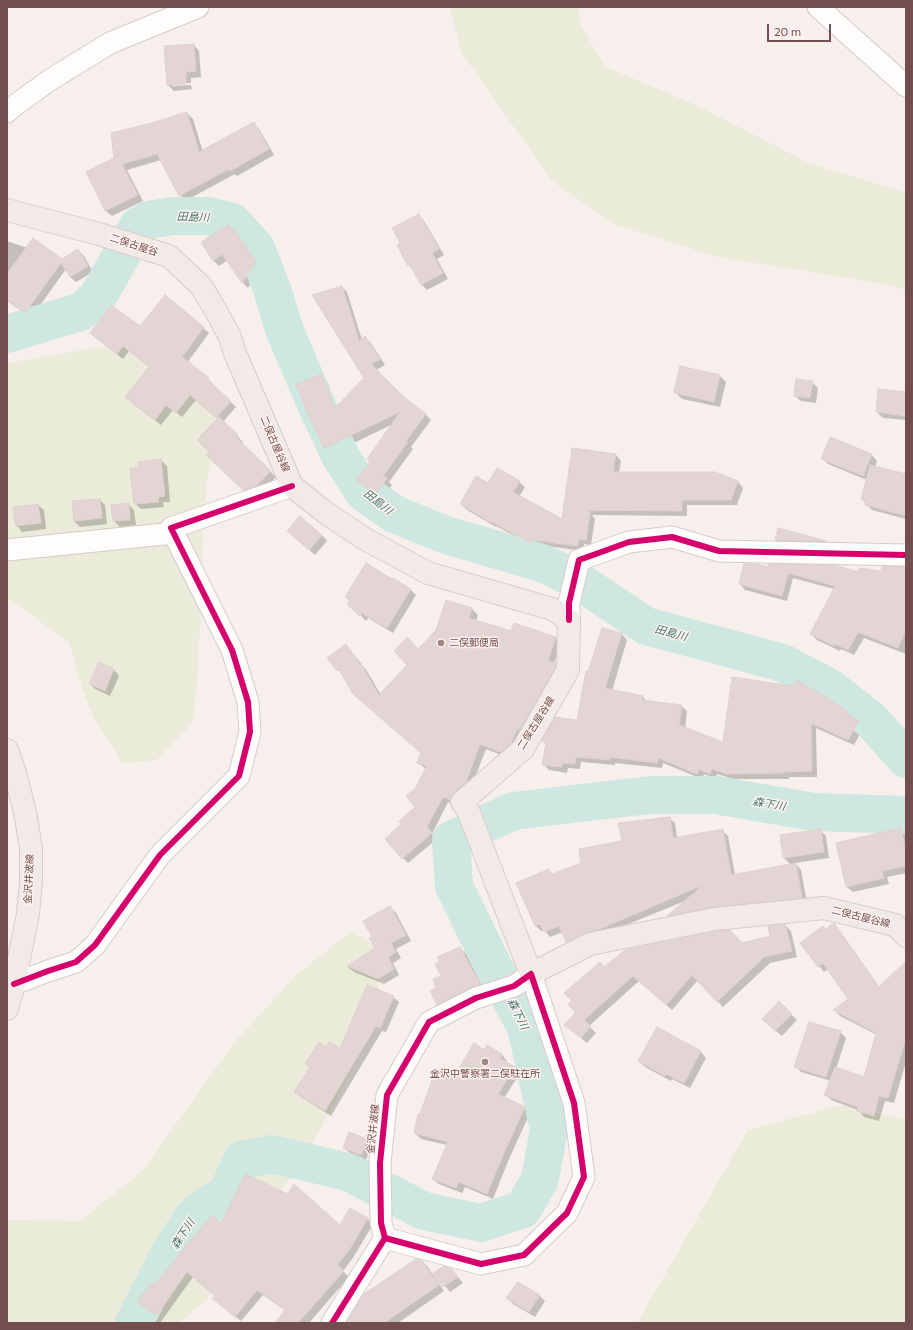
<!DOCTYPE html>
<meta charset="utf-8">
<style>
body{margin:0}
#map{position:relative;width:913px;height:1330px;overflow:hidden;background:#f7efec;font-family:Commissioner,sans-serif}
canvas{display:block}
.frame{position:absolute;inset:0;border:8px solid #734e4e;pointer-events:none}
.scale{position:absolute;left:767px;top:24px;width:64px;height:18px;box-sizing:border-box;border:2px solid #734e4e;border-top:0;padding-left:5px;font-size:12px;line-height:14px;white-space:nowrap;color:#734e4e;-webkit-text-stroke:3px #fef2ef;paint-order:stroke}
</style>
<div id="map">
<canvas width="913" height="1330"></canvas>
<div class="frame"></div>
<div class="scale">20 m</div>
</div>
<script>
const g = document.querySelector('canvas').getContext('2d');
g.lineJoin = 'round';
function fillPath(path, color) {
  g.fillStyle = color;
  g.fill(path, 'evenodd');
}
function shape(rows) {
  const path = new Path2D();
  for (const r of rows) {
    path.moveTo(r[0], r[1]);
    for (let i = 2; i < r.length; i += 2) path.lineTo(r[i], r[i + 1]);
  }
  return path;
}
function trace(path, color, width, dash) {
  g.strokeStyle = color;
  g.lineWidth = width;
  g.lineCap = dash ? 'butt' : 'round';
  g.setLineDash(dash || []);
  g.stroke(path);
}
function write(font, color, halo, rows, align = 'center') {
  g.font = font + ' Commissioner,"Noto Sans JP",sans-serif';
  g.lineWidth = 3;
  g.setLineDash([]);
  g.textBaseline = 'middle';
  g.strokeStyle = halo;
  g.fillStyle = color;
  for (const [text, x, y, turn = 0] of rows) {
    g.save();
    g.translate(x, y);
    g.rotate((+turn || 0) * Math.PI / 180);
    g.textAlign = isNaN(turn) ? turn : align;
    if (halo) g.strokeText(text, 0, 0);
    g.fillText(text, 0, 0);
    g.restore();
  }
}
fillPath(shape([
 [450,7,579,7,580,25,606,67,696,105,809,163,906,193,906,290,888,285,718,257,616,225,552,181,461,52],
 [136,341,192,363,216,409,204,512,198,675,193,722,157,760,122,763,93,716,82,688,69,642,7,598,7,363],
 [352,931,380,949,376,1025,309,1150,204,1302,178,1323,7,1323,7,1220,80,1221,142,1171,233,1044,297,974],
 [842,1105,906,1120,906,1323,638,1323,644,1311,748,1130]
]), '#eaebd8');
fillPath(shape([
 [194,45,199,51,201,77,191,78,191,83,172,84,172,86,191,85,192,89,174,91,168,85],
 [187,113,193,119,203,152,254,123,259,129,274,155,237,176,235,174,185,201,180,195,161,160,127,170,143,201,112,216,106,211,87,173,115,158,149,125],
 [418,215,424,221,444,255,437,259,448,279,427,290,421,284,414,271,409,265,401,244],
 [228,226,239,236,261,269,248,288,243,283,228,260,219,266,213,260],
 [7,241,62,260,78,250,84,256,93,272,76,282,70,277,66,269,31,318,7,301],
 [342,287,347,292,362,340,365,338,371,343,385,365,376,370,403,398,425,414,431,420,411,447,413,449,389,482,392,485,382,499,363,486,357,480,371,462,393,424,331,454,325,448,307,410,322,375,327,381,337,407,365,378],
 [165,296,209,333,187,363,208,379,214,385,213,386,236,407,223,422,243,442,241,443,276,477,262,491,249,496,207,455,210,452,219,419,196,400,182,417,173,410,161,425,132,403,150,367,129,351,123,359,97,339,91,333,140,327],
 [681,367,720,376,726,382,720,407,682,399,675,392],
 [812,382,818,388,816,403,801,401,795,396],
 [906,393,906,420,883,418,877,412],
 [831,438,872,455,877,461,875,467,906,475,906,519,872,510,862,499,867,480,828,464,822,458],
 [616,455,621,461,619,473,714,473,738,482,743,488,737,505,687,505,687,516,592,515,595,519,591,545,584,544,583,551,539,545,537,548,496,526,496,527,467,510,461,504,489,484,519,482,525,487,519,497,563,521],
 [161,460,167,466,170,502,163,502,164,507,141,509,135,503,140,468],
 [100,500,105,505,107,524,80,527,74,521],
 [128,504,134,510,136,525,120,527,114,521],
 [38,505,44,510,46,529,22,532,17,526,14,508],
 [779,529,826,542,830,547,781,546,776,540],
 [322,535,327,541,315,555,294,536],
 [768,568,859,573,881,572,906,568,906,654,864,638,854,655,841,649,840,651,817,640,811,634,834,589,793,578,787,601,745,590,740,584],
 [392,581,410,589,416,595,393,633,368,618,366,621,349,603,350,601,346,597],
 [446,602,472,609,478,615,476,621,512,632,555,638,561,643,554,664,561,670,506,757,486,749,471,788,456,805,448,802,432,834,437,839,408,863,403,858,416,807,416,789,426,769,418,763,422,753,338,670,346,645,367,671,381,695,409,665,419,650,437,630],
 [603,629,622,634,627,640,612,691,643,697,648,702,681,706,687,711,685,729,724,743,847,712,864,727,854,745,816,728,817,777,789,777,789,779,733,779,717,774,716,779,704,774,702,779,663,763,662,768,615,763,615,765,581,762,580,769,568,768,567,773,549,770,543,764,546,744,543,741,578,721,589,673],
 [99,664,114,670,119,676,110,696,95,689,90,684],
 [669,818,675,823,677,838,722,830,728,836,735,875,791,865,784,858,781,836,820,830,826,836,829,858,795,863,801,870,807,903,673,921,668,916,685,901,572,947,567,942,563,932,550,937,544,930,541,931,536,926,549,870,553,875,583,864],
 [900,829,906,835,906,873,887,877,889,884,853,892,847,887],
 [390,907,396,913,411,941,396,949,401,958,393,963,399,975,384,984,354,972,348,967,376,948,373,937],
 [834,924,839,930,880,988,906,963,906,1062,894,1103,885,1101,879,1121,864,1117,858,1110,831,1100,826,1094,831,1081,801,1072,795,1066,840,1032,846,1038,836,1069,864,1079,877,1035,840,1016,834,1010,849,999,828,969,824,972,819,966,826,930],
 [785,925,791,931,797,957,770,963,723,1007,698,980,672,1010,639,981,589,1026,596,1033,587,1043,565,1025,580,1019,573,1001,600,963,605,968,742,944,771,936],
 [461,949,467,955,485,990,443,1010,437,1004,438,988,442,976],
 [393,997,399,1002,386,1032,382,1031,331,1116,301,1097,295,1092,310,1068,306,1064,326,1048,341,1050],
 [779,1002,797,1020,782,1036,769,1025],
 [487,1046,502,1055,507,1061,506,1063,514,1068,520,1073,504,1098,524,1108,530,1113,509,1159,493,1199,465,1187,462,1193,439,1184,433,1179,447,1145,421,1139,415,1133,421,1115,455,1076,484,1051],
 [701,1052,706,1058,690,1088,672,1079,671,1081,645,1067,639,1061],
 [366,1140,372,1145,366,1160,350,1153,344,1148],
 [367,1218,373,1224,353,1258,343,1271,349,1277,309,1323,285,1323,286,1311,263,1295,241,1321,219,1304,216,1296,193,1277,160,1323,126,1323,138,1303,152,1283,155,1285,221,1224,341,1226],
 [422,1261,428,1267,444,1291,398,1323,347,1323],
 [452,1270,463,1283,450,1292,435,1273],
 [539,1295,545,1301,535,1317,513,1304,508,1298]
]), '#0003');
trace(shape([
 [7,334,80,312,97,298,138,226,148,220,173,216,208,216,232,222,256,248,273,292,284,329,318,409,341,457,364,493,394,514,446,535,542,563,574,578,646,626,783,663,830,688,871,720,906,759],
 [134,1323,167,1258,192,1218,209,1204,227,1194,242,1160,272,1154,348,1172,424,1211,481,1223,523,1209,540,1179,549,1129,526,1027,495,970,454,886,451,840,513,811,650,795,715,795,814,812,906,815]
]), '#cfe7e1', 38);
const building = shape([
 [194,44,196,71,186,72,186,84,167,85,164,46,194,44],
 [187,112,199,152,254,122,269,149,230,171,229,169,179,196,157,154,122,164,138,195,105,211,86,172,114,158,111,133,148,124,187,112],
 [419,214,439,249,432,253,443,273,421,285,410,265,408,266,397,245,400,243,392,228,419,214],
 [228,225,232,230,234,229,256,262,242,283,222,254,213,261,201,242,228,225],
 [33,238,62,259,78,249,88,266,70,277,61,263,25,313,7,300,7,274,33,238],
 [342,286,359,341,365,336,380,359,371,364,404,397,426,414,406,441,408,442,383,476,387,478,376,494,356,480,370,462,367,459,400,412,324,448,306,410,296,384,322,374,335,408,364,378,312,295,342,286],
 [165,295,204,327,182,357,209,378,208,380,231,401,216,418,190,395,176,413,166,405,155,420,125,397,149,367,123,346,117,354,90,333,111,305,140,326,165,295],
 [680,366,720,375,714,402,675,393,674,392,680,366],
 [796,379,813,381,810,398,794,396,796,379],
 [878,389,906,392,906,416,876,412,878,389],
 [219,417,238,435,236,437,271,471,256,486,243,490,206,455,209,452,197,440,219,417],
 [830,437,872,454,863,476,821,459,830,437],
 [572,448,616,454,613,472,715,472,738,481,731,500,682,500,682,511,587,510,590,512,586,540,578,539,578,546,533,540,531,543,490,521,490,522,460,504,476,476,488,483,497,468,520,481,513,492,562,519,572,448],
 [161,459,165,496,158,497,159,502,134,504,130,468,138,468,138,462,161,459],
 [870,465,906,474,906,516,865,505,866,501,861,499,870,465],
 [100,499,102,518,74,521,72,501,100,499],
 [129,503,130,520,113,521,111,505,129,503],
 [38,504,41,523,16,526,13,507,38,504],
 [300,516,322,535,309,550,287,531,300,516],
 [778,528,827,541,775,540,778,528],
 [366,563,392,579,393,578,411,589,387,628,361,613,359,616,347,604,350,600,345,597,366,563],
 [744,564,756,564,768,567,768,564,835,565,858,572,859,568,881,571,882,566,906,567,906,630,898,648,858,632,848,650,835,644,834,646,810,634,835,586,788,573,782,596,739,584,744,564],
 [446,600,472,608,469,618,511,631,514,623,556,637,548,661,556,663,556,667,519,730,517,729,511,743,500,752,480,744,466,782,454,793,450,800,443,797,427,827,432,833,402,859,385,839,401,824,399,821,415,807,406,796,415,789,427,766,417,763,421,753,353,694,339,669,337,671,327,658,346,644,360,665,361,664,379,695,407,665,394,651,407,637,418,649,436,630,446,600],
 [602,628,622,633,605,688,643,696,642,700,682,705,679,725,723,742,732,677,792,686,797,680,848,711,847,713,859,721,848,740,811,723,812,771,784,772,784,773,726,774,712,769,710,774,698,769,697,774,658,758,657,763,610,757,610,760,576,757,575,764,562,763,562,767,542,765,546,743,542,741,555,717,577,720,586,671,588,672,602,628],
 [99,662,114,669,105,691,89,684,99,662],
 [670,817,673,838,723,829,731,875,796,863,802,898,714,907,667,916,703,885,600,929,585,933,566,942,559,926,544,932,540,924,535,926,516,883,549,869,552,874,581,863,579,849,622,841,618,823,670,817],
 [901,828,906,851,906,866,882,871,884,878,846,887,836,843,901,828],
 [821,829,824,852,783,858,780,835,821,829],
 [390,906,406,935,391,943,396,952,388,957,394,969,378,979,347,966,375,948,369,938,372,937,363,921,390,906],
 [834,923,879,987,906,961,906,1038,888,1098,879,1096,874,1116,857,1111,858,1107,824,1095,835,1067,864,1077,876,1033,833,1010,848,999,823,963,818,967,800,943,823,926,826,929,834,923],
 [785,924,792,951,764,957,717,1002,692,975,666,1005,633,976,584,1020,591,1026,581,1038,564,1025,575,1013,577,1015,568,1004,572,1001,564,993,600,962,604,967,625,950,717,931,730,930,742,943,770,936,768,926,785,924],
 [460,947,480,984,471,987,437,1005,430,991,436,988,433,979,441,976,435,964,440,962,437,957,460,947],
 [367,985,394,996,380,1028,376,1026,325,1111,294,1092,310,1067,305,1064,319,1042,326,1047,329,1042,340,1048,367,985],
 [779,1001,792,1014,775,1031,762,1019,779,1001],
 [809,1022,841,1031,826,1077,794,1067,809,1022],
 [657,1027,701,1051,684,1083,666,1074,665,1076,638,1061,657,1027],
 [474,1043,484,1050,487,1045,502,1054,500,1058,515,1067,498,1094,525,1107,504,1153,487,1194,459,1182,456,1188,432,1179,448,1142,414,1133,418,1114,420,1114,436,1069,455,1075,474,1043],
 [349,1132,367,1139,361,1155,343,1148,349,1132],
 [245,1174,288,1194,294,1184,340,1225,350,1208,368,1218,348,1252,337,1265,344,1271,298,1323,275,1323,285,1310,257,1290,235,1317,212,1298,215,1296,187,1272,157,1315,137,1302,152,1282,155,1284,212,1215,221,1223,245,1174],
 [416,1259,422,1261,439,1285,384,1323,346,1323,364,1294,416,1259],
 [444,1266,452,1269,458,1277,443,1287,433,1273,444,1266],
 [518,1282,540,1295,529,1312,506,1298,518,1282]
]);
fillPath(building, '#e3d5d4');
trace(building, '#dfd1cf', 1);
const minor = shape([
 [818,7,906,86],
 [7,112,11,108,50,80,110,43,198,7],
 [7,550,174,533],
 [569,620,569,603,579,560,629,542,672,537,719,551,906,555],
 [14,984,48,971,76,962,95,945,160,855,239,776,250,732,248,702,232,650,171,528,292,486],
 [332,1323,385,1238,381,1223,380,1163,387,1095,429,1022,476,998,514,986,531,974,574,1103,584,1177,567,1213,524,1255,481,1264,385,1238]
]);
const major = shape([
 [7,210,99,234,169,256,201,286,216,311,230,337,235,353,292,486,326,513,365,539,428,573,552,609,569,620,568,670,523,749,462,802,468,810,531,974,590,944,715,919,824,908,895,925,906,936],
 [7,750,15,773,25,812,31,848,31,881,28,914,14,984,7,1009]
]);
trace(minor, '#d6cbc9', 23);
trace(major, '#d8ccca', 24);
trace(minor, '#fefdfc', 21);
trace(major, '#f2eae6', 22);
trace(shape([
 [569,620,569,603,579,560,629,542,672,537,719,551,906,555],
 [14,984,48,971,76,962,95,945,160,855,239,776,250,732,248,702,232,650,171,528,292,486],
 [332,1323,385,1238,381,1223,380,1163,387,1095,429,1022,476,998,514,986,531,974,574,1103,584,1177,567,1213,524,1255,481,1264,385,1238]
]), '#d6006c', 6);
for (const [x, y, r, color] of [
 [441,643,4,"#a18685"],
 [485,1062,4,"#a18685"]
]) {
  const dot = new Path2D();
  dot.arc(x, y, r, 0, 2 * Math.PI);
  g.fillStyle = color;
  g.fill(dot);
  trace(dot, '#fef2ef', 1.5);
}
write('10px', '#734e4e', '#fef2ef', [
 ["二俣古屋谷",134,245,18],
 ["二俣古屋谷線",275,444,67],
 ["二俣古屋谷線",536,723,-58],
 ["金沢井波線",29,879,-87],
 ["二俣古屋谷線",861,917,14],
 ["金沢井波線",373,1129,-84]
]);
write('10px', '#734e4e', '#fef2ef', [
 ["二俣郵便局",449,643],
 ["金沢中警察署二俣駐在所",485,1074,"center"]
], 'left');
write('italic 11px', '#42776d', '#fef2ef', [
 ["田島川",193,217,2],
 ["田島川",378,502,38],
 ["田島川",671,633,15],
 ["森下川",769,804,10],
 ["森下川",518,1014,64],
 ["森下川",183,1234,-57]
]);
</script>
